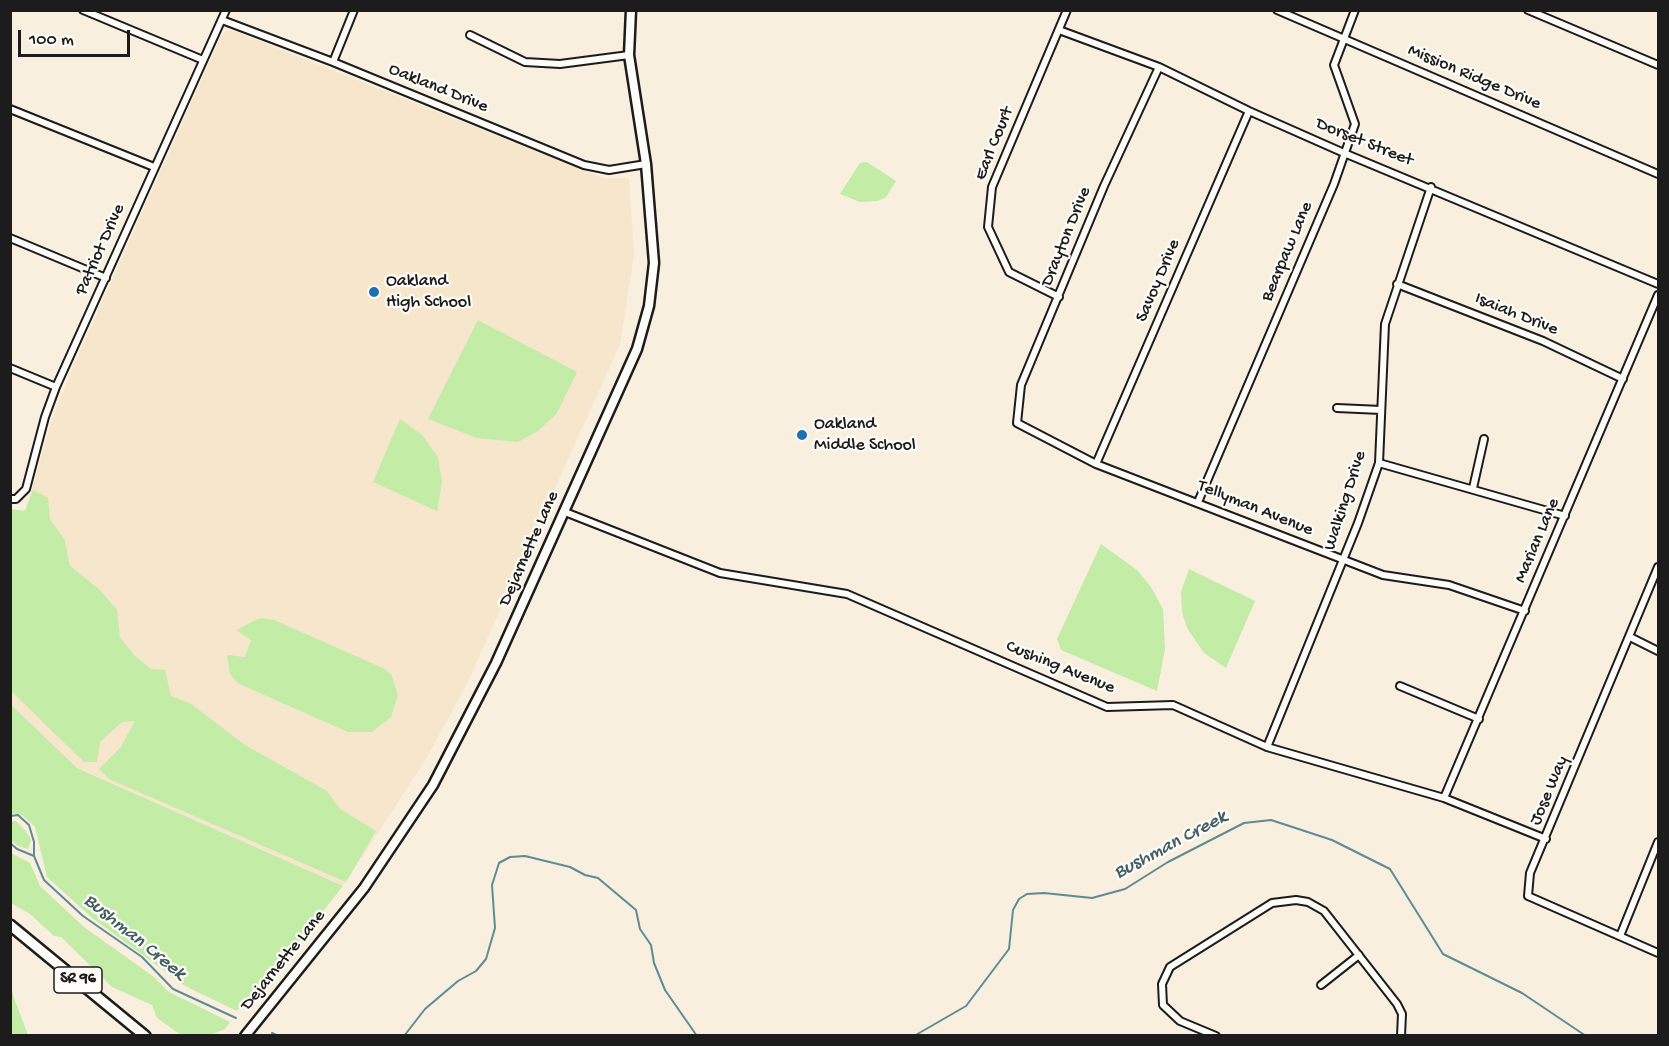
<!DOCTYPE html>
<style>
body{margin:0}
#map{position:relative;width:1669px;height:1046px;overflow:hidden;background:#f9efde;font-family:"Gochi Hand",sans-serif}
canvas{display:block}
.frame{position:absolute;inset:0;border:12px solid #1c1c1c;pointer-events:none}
.scale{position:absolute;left:18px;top:30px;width:112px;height:27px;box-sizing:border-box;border:3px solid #1c1c1c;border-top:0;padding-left:8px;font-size:18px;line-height:21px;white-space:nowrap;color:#1c1c1c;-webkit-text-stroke:4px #fdfcf7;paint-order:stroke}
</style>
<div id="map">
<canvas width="1669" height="1046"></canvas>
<div class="frame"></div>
<div class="scale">100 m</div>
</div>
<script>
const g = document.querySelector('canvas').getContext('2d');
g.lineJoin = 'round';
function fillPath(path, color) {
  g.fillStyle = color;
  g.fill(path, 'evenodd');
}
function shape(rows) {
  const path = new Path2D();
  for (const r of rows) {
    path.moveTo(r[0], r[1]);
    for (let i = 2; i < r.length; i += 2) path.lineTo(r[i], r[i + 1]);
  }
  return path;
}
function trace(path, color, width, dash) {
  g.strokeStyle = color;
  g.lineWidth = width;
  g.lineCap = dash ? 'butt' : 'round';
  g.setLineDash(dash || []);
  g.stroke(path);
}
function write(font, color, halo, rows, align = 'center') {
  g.font = font + ' "Gochi Hand",sans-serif';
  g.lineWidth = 4.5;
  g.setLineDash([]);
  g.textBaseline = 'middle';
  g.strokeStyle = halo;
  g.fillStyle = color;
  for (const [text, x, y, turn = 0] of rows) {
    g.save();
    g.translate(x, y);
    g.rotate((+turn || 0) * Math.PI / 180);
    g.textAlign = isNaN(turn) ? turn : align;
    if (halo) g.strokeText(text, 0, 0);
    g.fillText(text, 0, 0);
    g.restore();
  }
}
fillPath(shape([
 [226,31,234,31,603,178,629,178,634,255,620,344,466,686,426,759,343,886,11,738,10,509,25,511,52,420,71,372,221,36]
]), '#f6e6cc');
fillPath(shape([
 [867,162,896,181,886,197,878,201,860,202,840,194,860,163],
 [478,320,577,372,557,413,538,431,518,442,477,438,428,419],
 [400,419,422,435,438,457,442,482,437,511,373,482],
 [33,490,48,498,50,520,64,538,70,566,99,589,117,610,120,637,134,655,151,669,165,670,171,696,191,704,245,745,327,791,340,809,376,831,346,882,109,779,99,769,121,747,135,721,122,722,100,742,97,762,84,762,11,691,11,509,25,511],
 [1101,544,1137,570,1151,587,1163,609,1165,649,1157,691,1061,650,1057,639],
 [1189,569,1255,601,1226,668,1204,653,1187,628,1182,612,1181,592],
 [260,618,274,620,383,668,391,674,398,695,391,717,372,732,348,732,237,683,230,674,227,655,245,657,251,640,236,630],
 [10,704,77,768,343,886,276,971,237,1011,185,986,91,917,47,877,35,827,22,815,11,813],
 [11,821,16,821,26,831,31,840,28,849,18,846,11,840],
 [11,853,30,863,40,886,84,927,154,977,169,992,230,1022,225,1029,210,1035,181,1035,157,1018,152,1005,112,987,61,937,54,936,30,914,11,903],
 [10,984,14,998,28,1035,11,1035]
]), '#c3eca7');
trace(shape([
 [10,816,18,815,29,825,34,842,34,856],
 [10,843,17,849,34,856,44,880,83,916,142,957,173,989,236,1018],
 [272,1033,278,1036],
 [404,1036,425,1009,458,981,476,971,486,959,495,928,492,885,499,863,510,857,525,856,570,867,585,875,598,878,636,910,640,929,651,945,654,963,665,990,697,1036],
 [914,1036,966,1006,1009,949,1013,910,1019,899,1027,894,1044,893,1092,898,1125,889,1168,862,1244,823,1271,820,1332,840,1390,869,1443,954,1522,993,1586,1036]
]), '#5d8c95', 2);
const street = shape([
 [83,10,203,60],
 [1277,10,1658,174],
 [1528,10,1658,65],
 [222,20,333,62,584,165,609,170,646,164],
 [1059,30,1159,67,1249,111,1344,153,1658,284],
 [470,35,525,62,560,64,629,55],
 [333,62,354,10],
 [1159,67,1104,186,1021,385,1017,423,1096,464,1383,575,1449,585,1525,611],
 [10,109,154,167],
 [10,238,106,278],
 [1397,284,1543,341,1623,379],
 [1059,297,1009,272,988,227,992,187,1067,10],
 [10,368,56,387],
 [1337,408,1381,410],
 [1379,463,1565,516],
 [1096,464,1249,111],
 [1473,488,1484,439],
 [10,499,16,499,26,489,45,417,56,387,226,10],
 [1198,502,1334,184,1355,124,1334,65,1355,10],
 [565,512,720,573,847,594,1107,707,1173,705,1267,747,1444,798,1546,839],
 [1658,567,1530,873,1528,896,1658,953],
 [1630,637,1658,651],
 [1400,686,1479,719],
 [1267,747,1358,523,1379,463,1385,324,1431,187],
 [1444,798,1658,295],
 [1620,936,1658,842],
 [1321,985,1359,955],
 [1216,1036,1180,1021,1163,1005,1162,984,1170,967,1272,903,1296,900,1308,902,1324,911,1397,1004,1402,1014,1401,1036]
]);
const secondary = shape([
 [245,1036,364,888,433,785,496,663,637,349,649,306,654,263,646,164,629,55,631,10]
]);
const primary = shape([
 [10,925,145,1036]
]);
trace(street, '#1c1c1c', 10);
trace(secondary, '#1c1c1c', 13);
trace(primary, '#1c1c1c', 14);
trace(street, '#fdfcf7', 6);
trace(secondary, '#fdfcf7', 8);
trace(primary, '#fdfcf7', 9);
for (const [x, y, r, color] of [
 [374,292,6,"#1f6fb2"],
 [802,435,6,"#1f6fb2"]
]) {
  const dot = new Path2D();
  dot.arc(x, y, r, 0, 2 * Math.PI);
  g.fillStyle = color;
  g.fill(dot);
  trace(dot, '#fdfcf7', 2);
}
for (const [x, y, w] of [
 [78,980,48]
]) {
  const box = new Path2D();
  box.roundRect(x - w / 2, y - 13, w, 26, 4.5);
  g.fillStyle = '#fdfcf7';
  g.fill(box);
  trace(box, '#1c1c1c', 1.5);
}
write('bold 16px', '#1c1c1c', null, [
 ["SR 96",78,980]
]);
write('18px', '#1c1c1c', '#fdfcf7', [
 ["Mission Ridge Drive",1474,78,23],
 ["Oakland Drive",438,89,22],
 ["Dorset Street",1364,143,22],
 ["Earl Court",995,144,-68],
 ["Drayton Drive",1067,237,-68],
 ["Patriot Drive",101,250,-66],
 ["Bearpaw Lane",1288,252,-67],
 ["Savoy Drive",1159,281,-67],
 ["Isaiah Drive",1516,315,22],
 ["Walking Drive",1346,501,-72],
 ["Tellyman Avenue",1255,509,22],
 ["Marian Lane",1538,541,-67],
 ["Dejarnette Lane",530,549,-66],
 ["Cushing Avenue",1060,668,22],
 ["Jose Way",1550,791,-67],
 ["Dejarnette Lane",284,961,-51]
]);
write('18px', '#1c1c1c', '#fdfcf7', [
 ["Oakland",386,282],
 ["High School",386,303],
 ["Oakland",814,425],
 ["Middle School",814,446]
], 'left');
write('italic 20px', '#425d63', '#fdfcf7', [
 ["Bushman Creek",1171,846,-28],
 ["Bushman Creek",134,938,39]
]);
</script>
